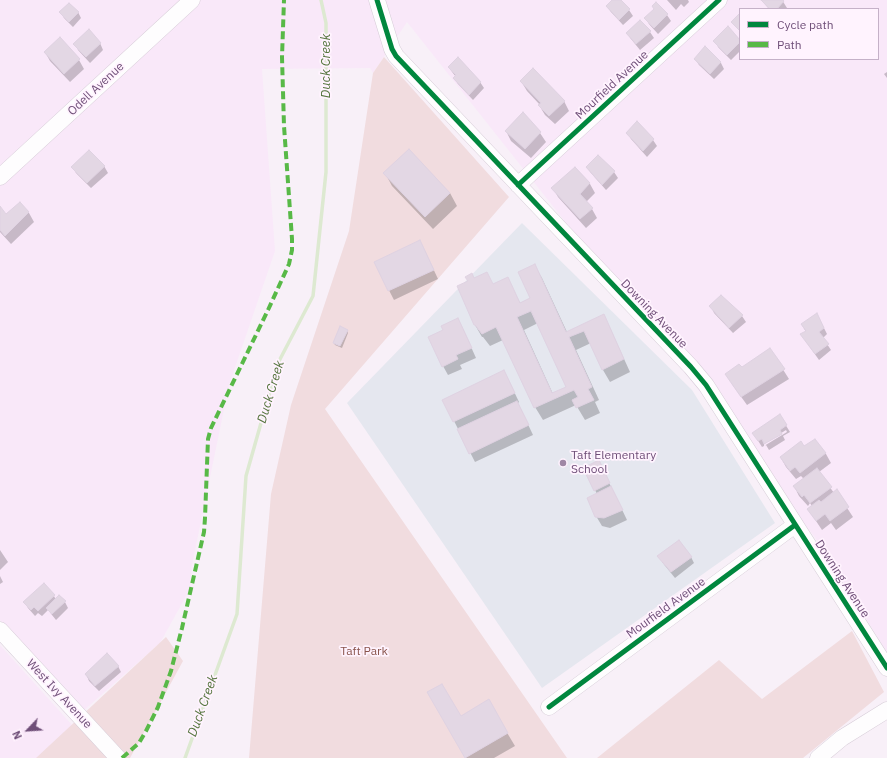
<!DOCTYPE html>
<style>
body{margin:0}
#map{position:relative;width:887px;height:758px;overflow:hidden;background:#f8f0f8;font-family:"IBM Plex Sans",sans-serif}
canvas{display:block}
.legend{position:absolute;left:739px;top:8px;width:140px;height:52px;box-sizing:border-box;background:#fff3fe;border:1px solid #c5b1c8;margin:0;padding:5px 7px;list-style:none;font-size:12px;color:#6f4e78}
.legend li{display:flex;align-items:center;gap:8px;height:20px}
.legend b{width:20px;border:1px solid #c5b1c8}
.north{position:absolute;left:8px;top:710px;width:40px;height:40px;-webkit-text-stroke:3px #fff3fe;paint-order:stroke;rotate:245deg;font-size:11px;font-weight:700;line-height:16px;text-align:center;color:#6f4e78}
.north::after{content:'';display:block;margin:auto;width:14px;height:18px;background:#6f4e78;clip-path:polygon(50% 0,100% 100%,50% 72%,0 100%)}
</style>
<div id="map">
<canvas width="887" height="758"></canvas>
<ul class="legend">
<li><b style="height:5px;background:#00873e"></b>Cycle path</li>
<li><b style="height:5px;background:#58b947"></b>Path</li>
</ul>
<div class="north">N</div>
</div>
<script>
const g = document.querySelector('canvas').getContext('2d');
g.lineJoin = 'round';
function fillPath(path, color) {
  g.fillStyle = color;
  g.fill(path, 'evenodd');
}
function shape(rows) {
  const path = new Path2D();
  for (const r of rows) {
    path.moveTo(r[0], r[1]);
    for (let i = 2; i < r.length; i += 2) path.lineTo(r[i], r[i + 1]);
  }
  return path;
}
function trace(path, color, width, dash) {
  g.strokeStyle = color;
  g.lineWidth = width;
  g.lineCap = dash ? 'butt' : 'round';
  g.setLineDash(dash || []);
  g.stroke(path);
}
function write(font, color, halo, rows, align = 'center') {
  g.font = font + ' "IBM Plex Sans",sans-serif';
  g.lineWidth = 3.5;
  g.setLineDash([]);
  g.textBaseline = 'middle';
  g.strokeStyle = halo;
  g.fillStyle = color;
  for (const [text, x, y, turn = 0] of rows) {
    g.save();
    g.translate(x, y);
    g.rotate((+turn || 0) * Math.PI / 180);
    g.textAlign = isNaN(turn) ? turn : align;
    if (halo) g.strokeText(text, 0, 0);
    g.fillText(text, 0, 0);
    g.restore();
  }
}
fillPath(shape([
 [0,0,887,0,887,652,814,536,407,22,373,73,370,68,262,69,275,251,229,385,192,565,190,589,160,643,82,712,0,620],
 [740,9,878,9,878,59,740,59],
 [0,645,73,726,39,758,0,758]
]), '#f9e8f9');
fillPath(shape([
 [522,223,692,390,775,523,542,688,347,403]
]), '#e5e7ef');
fillPath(shape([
 [384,57,509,197,325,409,567,758,249,758,271,494,291,405,349,231,373,73],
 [852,631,884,692,803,758,597,758,719,660,762,699],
 [166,637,183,661,130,758,36,758]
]), '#f1dcdf');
fillPath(shape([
 [614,0,619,0,629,10,633,16,623,25,611,12,607,6],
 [667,0,688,0,689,2,684,7,681,4,676,10],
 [761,0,782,0,787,8,786,9,769,9],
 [656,3,667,15,671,21,658,34,649,24,645,18,655,10],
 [60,12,78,12,81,18,73,27,64,18],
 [640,21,650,32,654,38,640,50,631,39,627,33],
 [715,41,740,41,740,51,731,60,718,47],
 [100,43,103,50,90,63,78,50,75,44],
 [705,48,721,63,724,69,714,79,699,65,695,59],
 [45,52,79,60,84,69,70,82,50,61],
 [449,68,480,82,484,88,473,100,458,84,454,78,456,77],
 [887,72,887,78,884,74],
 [521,81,564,101,569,111,555,124,545,115,539,105,540,105,527,91],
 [523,113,540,133,546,142,531,158,511,141,506,131],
 [628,133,653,140,657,146,647,157,631,139],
 [598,156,614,172,618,178,606,190,591,173,587,167],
 [104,166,108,173,91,188,76,173,72,167],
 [575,168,590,184,595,193,586,202,592,209,597,218,586,228,558,197,553,188],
 [385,173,450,193,457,206,433,229,392,186],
 [20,204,29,213,34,222,11,244,0,232,0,208,6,215],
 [425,251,438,279,394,300,375,263],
 [535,266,542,278,567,332,603,316,610,328,630,372,610,382,603,370,591,343,576,350,599,400,595,402,600,413,585,420,576,405,543,420,535,407,503,340,490,346,483,337,482,337,475,325,474,279,493,285,507,278,520,303,531,298],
 [538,323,568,387,553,394,524,330],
 [711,306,742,316,746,322,733,333,714,313],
 [820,320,827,334,823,338,831,350,819,360,805,340,806,332,802,325],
 [463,329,476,358,460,365,462,369,448,375,443,366],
 [347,330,348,333,342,348,335,345,334,343],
 [770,349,789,379,747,405,732,384,742,368],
 [509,381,519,402,518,403,533,435,475,462,454,421],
 [780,416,790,432,783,436,785,440,769,450,766,445,762,447,757,439],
 [786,430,787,432,764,446,764,444],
 [815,440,826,454,831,463,819,472,834,493,836,491,853,517,836,530,831,523,822,530,808,509,812,506,810,503,808,506,799,496,794,486,804,479,801,476,796,479,786,467,781,458,804,447],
 [602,468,627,520,610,528,602,526,596,516,597,494,595,490],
 [0,550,8,562,0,570],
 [691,557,694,563,675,578,662,562],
 [0,576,3,582,0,584],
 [54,596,56,600,65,602,68,608,56,620,48,610,42,616,38,613,35,616,28,608,24,602],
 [118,666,121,672,99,691,89,681,86,674],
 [429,692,460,717,488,701,515,746,494,758,466,758]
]), '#0003');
trace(shape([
 [185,758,237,614,246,476,278,363,313,296,326,172,326,23,321,0]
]), '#dde9d1', 3.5);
const building = shape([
 [612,0,621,0,630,9,619,20,606,6,612,0],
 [761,0,783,0,784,1,777,9,770,9,761,0],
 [656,2,668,14,654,28,644,18,654,9,652,6,656,2],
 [69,3,79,12,69,22,59,12,69,3],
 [740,13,740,31,731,22,740,13],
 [640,20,651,31,636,44,626,33,640,20],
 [728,26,740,40,740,42,727,55,713,41,728,26],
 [89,29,101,43,86,57,73,44,89,29],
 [60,37,80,59,64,74,44,52,60,37],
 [705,46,721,62,710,74,694,59,705,46],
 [458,57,481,82,469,95,453,78,456,75,448,67,458,57],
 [533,68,565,101,549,116,538,105,541,103,520,81,533,68],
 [523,112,541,132,525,149,505,131,523,112],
 [637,121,654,139,643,151,626,133,637,121],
 [409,149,450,193,425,217,383,173,409,149],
 [89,150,105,166,87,183,71,167,89,150],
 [598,155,615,171,602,185,586,167,598,155],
 [575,167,590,183,580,194,593,208,580,219,551,188,575,167],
 [20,202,29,212,5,236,0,230,0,206,6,214,20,202],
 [420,240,434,270,388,291,374,262,420,240],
 [535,264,566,332,604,314,624,359,602,370,584,331,569,337,592,387,588,389,594,400,576,408,572,400,578,397,574,390,534,408,496,327,482,334,475,325,474,325,457,286,468,281,465,277,472,273,474,278,487,272,493,284,508,277,520,303,530,298,518,272,535,264],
 [531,311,566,387,552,393,517,317,531,311],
 [721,295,743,315,729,328,709,306,721,295],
 [817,313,824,328,819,332,829,344,815,354,800,334,806,331,801,324,817,313],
 [458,318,472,348,456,355,458,359,442,367,428,337,443,330,441,326,458,318],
 [340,326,348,330,340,346,333,343,340,326],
 [770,348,785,369,741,397,725,374,739,364,742,367,770,348],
 [504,370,515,393,453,422,442,400,504,370],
 [517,401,529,425,469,454,457,429,517,401],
 [780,414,787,425,780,430,782,434,764,444,762,439,758,441,752,433,780,414],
 [815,439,826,453,800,473,795,467,790,471,780,457,801,441,804,446,815,439],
 [599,460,610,483,594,491,583,468,599,460],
 [817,468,832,487,810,503,804,495,802,497,793,486,817,468],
 [611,486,623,510,604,518,595,517,587,498,611,486],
 [837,489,849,507,830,521,825,514,816,521,807,509,819,500,821,502,837,489],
 [679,540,692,557,671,572,657,556,679,540],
 [44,583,55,595,38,611,34,607,31,610,23,602,44,583],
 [59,595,66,601,52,614,46,608,59,595],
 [107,653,119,666,95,686,85,674,107,653],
 [442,684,461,716,489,699,508,733,465,758,427,692,442,684]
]);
fillPath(building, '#e3d7e4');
trace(building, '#dfd2e2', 1);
const minor = shape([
 [377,0,392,49,396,56,691,367,706,385,887,668],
 [0,177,192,0],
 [518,185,719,0],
 [0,630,118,758],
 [549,707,795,525],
 [818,758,842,738,887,710]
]);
trace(minor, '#d6ccd7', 17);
trace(minor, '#fefdfe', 16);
trace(shape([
 [122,758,139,743,146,731,158,707,171,671,182,628,204,532,205,518,208,439,211,428,268,310,289,264,292,250,292,239,284,126,282,57,284,0]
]), '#58b947', 4, [8, 4]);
trace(shape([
 [377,0,392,49,396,56,691,367,706,385,887,668],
 [518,185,719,0],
 [549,707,795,525]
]), '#00873e', 5);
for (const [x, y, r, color] of [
 [563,463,4,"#9f87a5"]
]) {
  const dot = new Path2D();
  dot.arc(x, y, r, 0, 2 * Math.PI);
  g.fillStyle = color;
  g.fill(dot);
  trace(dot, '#fff3fe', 1.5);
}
write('12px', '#6f4e78', '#fff3fe', [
 ["Mourfield Avenue",612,85,-43],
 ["Odell Avenue",96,89,-43],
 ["Downing Avenue",654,314,46],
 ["Downing Avenue",842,579,57],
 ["Mourfield Avenue",666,608,-36],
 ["West Ivy Avenue",59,694,47]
]);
write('12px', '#6f4e78', '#fff3fe', [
 ["Taft Elementary",571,456],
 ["School",571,470]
], 'left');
write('12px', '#89544c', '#fff3fe', [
 ["Taft Park",364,652]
]);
write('italic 13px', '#55753e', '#fff3fe', [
 ["Duck Creek",326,66,-90],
 ["Duck Creek",271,392,-73],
 ["Duck Creek",203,706,-70]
]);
</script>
